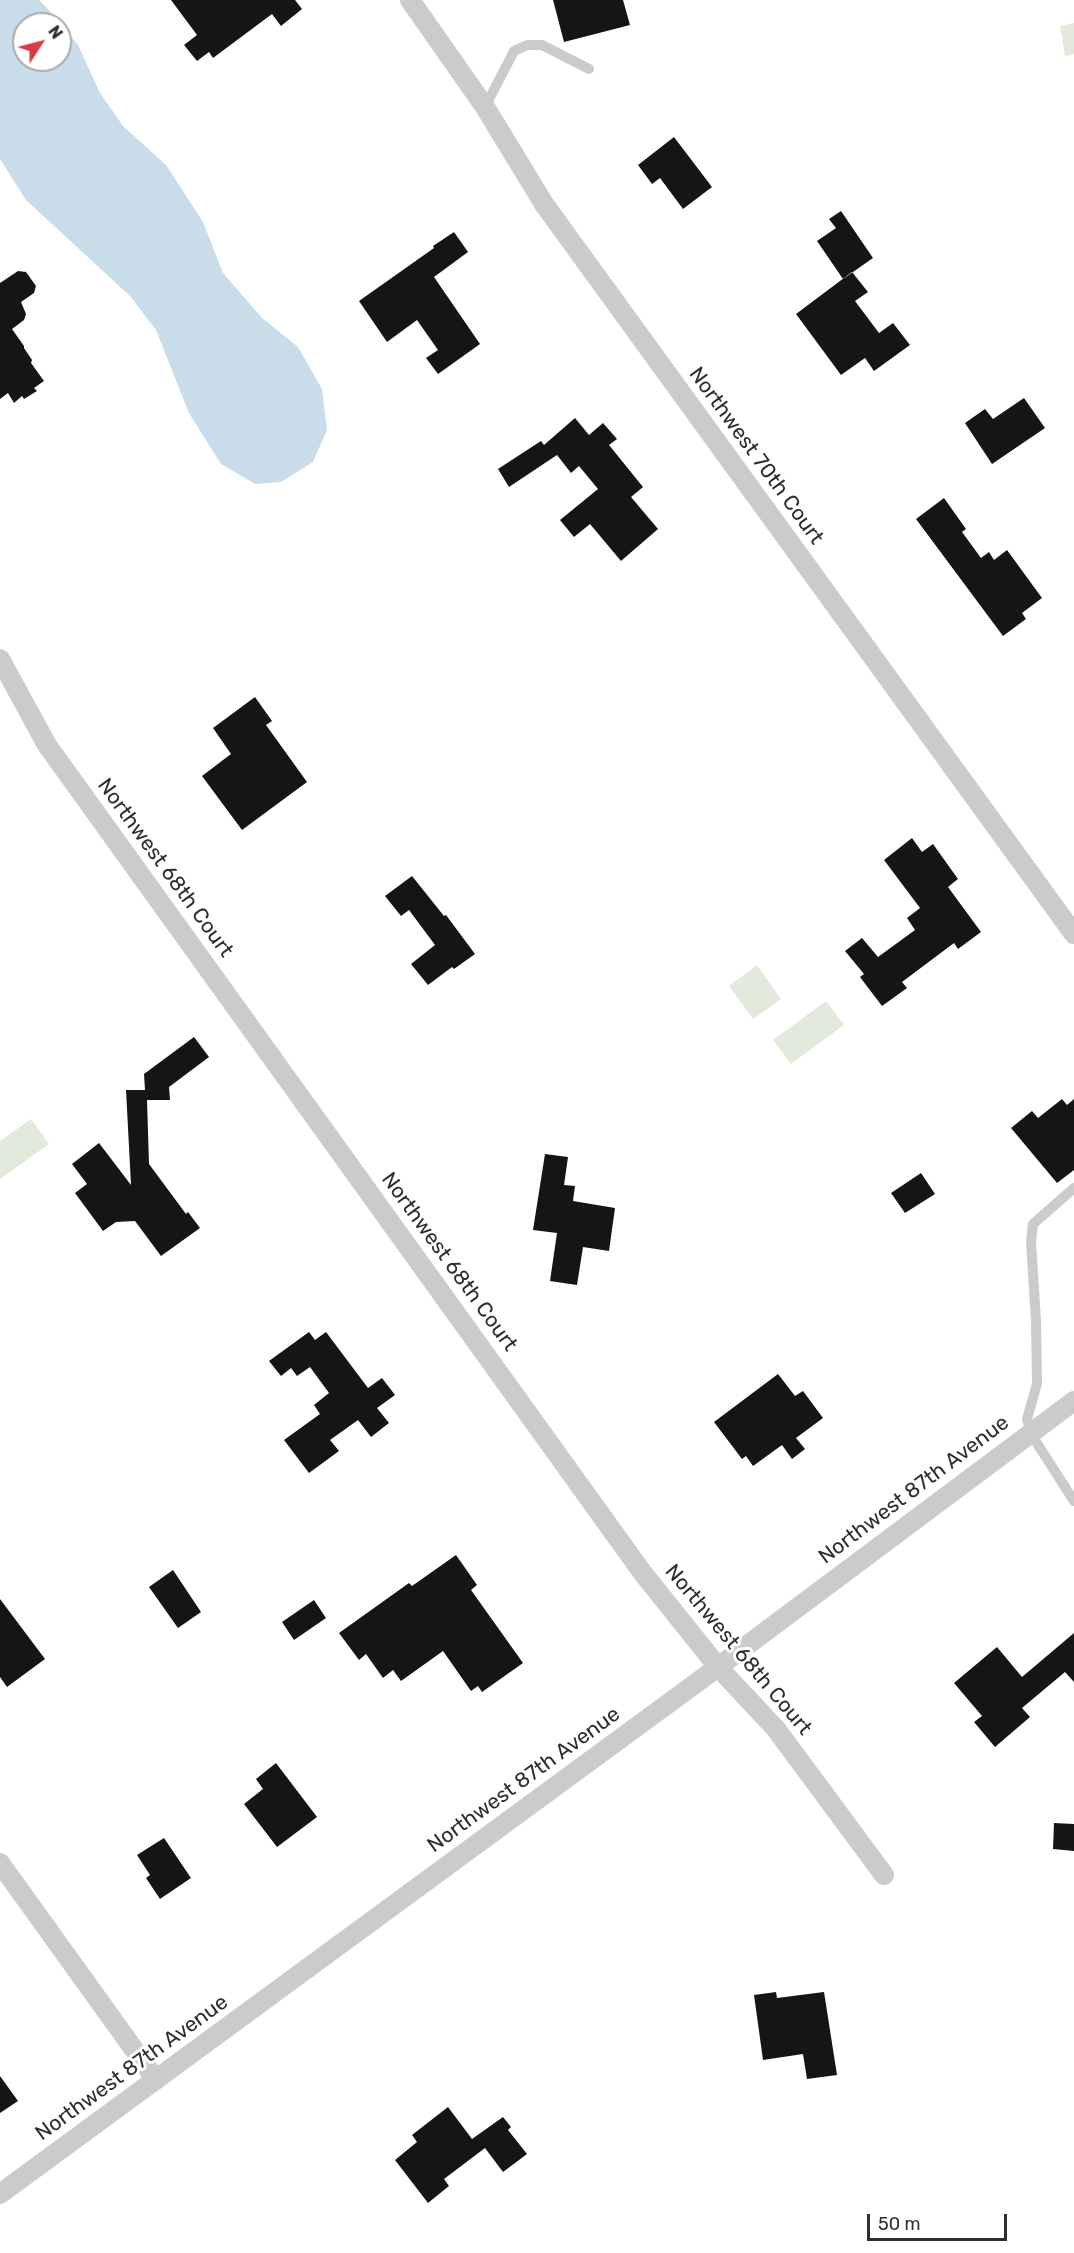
<!DOCTYPE html>
<style>
body{margin:0}
#map{position:relative;width:1074px;height:2253px;overflow:hidden;background:#fff;font-family:Rubik,sans-serif}
canvas{display:block}
.north{position:absolute;left:12px;top:12px;width:60px;height:60px;box-sizing:border-box;background:#fff;border:2px solid #ababab;border-radius:50%;rotate:54deg;font-size:16px;font-weight:700;line-height:24px;text-align:center;color:#2e2e2e}
.north::after{content:'';display:block;margin:auto;width:21px;height:27px;background:#da3b42;clip-path:polygon(50% 0,100% 100%,50% 72%,0 100%)}
.scale{position:absolute;left:867px;top:2214px;width:140px;height:27px;box-sizing:border-box;border:3px solid #2e2e2e;border-top:0;padding-left:8px;font-size:18px;line-height:21px;white-space:nowrap;color:#2e2e2e;-webkit-text-stroke:4px #fff;paint-order:stroke}
</style>
<div id="map">
<canvas width="1074" height="2253"></canvas>
<div class="north">N</div>
<div class="scale">50 m</div>
</div>
<script>
const g = document.querySelector('canvas').getContext('2d');
g.lineJoin = 'round';
function fillPath(path, color) {
  g.fillStyle = color;
  g.fill(path, 'evenodd');
}
function shape(rows) {
  const path = new Path2D();
  for (const r of rows) {
    path.moveTo(r[0], r[1]);
    for (let i = 2; i < r.length; i += 2) path.lineTo(r[i], r[i + 1]);
  }
  return path;
}
function trace(path, color, width, dash) {
  g.strokeStyle = color;
  g.lineWidth = width;
  g.lineCap = dash ? 'butt' : 'round';
  g.setLineDash(dash || []);
  g.stroke(path);
}
function write(font, color, halo, rows, align = 'center') {
  g.font = font + ' Rubik,sans-serif';
  g.lineWidth = 6;
  g.setLineDash([]);
  g.textBaseline = 'middle';
  g.strokeStyle = halo;
  g.fillStyle = color;
  for (const [text, x, y, turn = 0] of rows) {
    g.save();
    g.translate(x, y);
    g.rotate((+turn || 0) * Math.PI / 180);
    g.textAlign = isNaN(turn) ? turn : align;
    if (halo) g.strokeText(text, 0, 0);
    g.fillText(text, 0, 0);
    g.restore();
  }
}
fillPath(shape([
 [1074,23,1074,54,1065,56,1060,26],
 [757,965,781,999,753,1019,729,986],
 [826,1001,844,1025,791,1064,773,1040],
 [31,1119,49,1144,0,1179,0,1141]
]), '#e3eadc');
fillPath(shape([
 [0,0,39,0,47,8,78,45,100,93,123,126,166,165,203,222,223,273,262,318,298,347,322,389,327,430,313,462,281,482,255,484,221,464,189,413,156,330,130,296,26,200,0,159],
 [24,24,60,24,60,60,24,60]
]), '#c9dce9');
fillPath(shape([
 [171,0,295,0,302,9,281,26,272,14,213,58,209,52,197,61,184,45,197,35],
 [553,0,623,0,630,25,564,42],
 [674,137,712,187,683,209,660,178,652,184,638,165],
 [841,211,873,258,843,279,817,241,836,228,829,219],
 [454,232,468,252,434,277,480,344,438,374,426,358,438,350,417,320,387,342,359,301,434,248,433,246],
 [18,271,26,272,36,286,34,293,21,302,26,314,24,320,12,329,24,346,24,348,32,360,31,363,44,381,34,388,37,391,24,399,22,396,14,403,8,393,0,399,0,283],
 [852,272,868,292,855,301,879,333,893,323,910,345,874,371,865,358,841,375,796,314],
 [1024,398,1045,428,992,464,965,423,985,409,993,419],
 [575,418,589,435,603,423,617,439,609,445,643,487,631,497,658,529,621,561,590,524,574,537,560,520,598,489,579,466,571,473,557,455,509,487,498,469,541,441,544,445],
 [944,498,966,529,962,532,981,558,989,552,994,560,1007,550,1042,598,1022,613,1026,619,1003,636,916,519],
 [255,697,272,721,266,725,307,782,242,830,202,776,231,754,213,728],
 [912,838,922,852,933,844,958,879,948,887,981,932,958,949,954,943,902,982,907,988,882,1006,860,977,864,974,845,951,862,938,878,957,915,930,907,918,920,908,884,860],
 [412,876,444,916,446,915,475,954,454,969,452,967,428,985,411,964,435,945,409,910,401,916,385,896],
 [194,1037,209,1057,169,1087,170,1100,147,1100,149,1164,186,1214,188,1212,200,1228,161,1256,135,1221,116,1222,103,1231,75,1193,87,1184,72,1164,99,1143,131,1185,126,1090,145,1090,144,1074],
 [1062,1099,1067,1105,1074,1099,1074,1170,1057,1183,1011,1128,1032,1111,1038,1118],
 [545,1154,568,1157,564,1185,575,1186,573,1201,615,1208,609,1251,583,1247,577,1285,550,1281,557,1233,533,1230],
 [921,1173,935,1194,905,1213,891,1193],
 [309,1332,315,1340,326,1332,368,1388,382,1378,395,1395,377,1408,389,1423,371,1437,358,1420,330,1440,339,1451,309,1473,284,1440,320,1414,314,1405,329,1393,310,1367,297,1376,291,1368,281,1376,269,1361],
 [778,1374,795,1396,803,1391,823,1418,796,1438,805,1449,792,1459,782,1445,753,1466,746,1456,742,1459,714,1422],
 [456,1555,477,1585,471,1590,523,1663,482,1692,478,1686,471,1691,443,1651,401,1681,393,1670,383,1678,366,1654,359,1660,339,1633,409,1583,412,1586],
 [173,1570,201,1612,178,1628,149,1587],
 [0,1599,45,1659,7,1687,0,1677],
 [314,1600,326,1618,294,1640,282,1622],
 [1074,1633,1074,1682,1065,1672,1022,1708,1030,1717,995,1747,974,1722,982,1716,954,1683,997,1647,1022,1677],
 [276,1763,317,1817,277,1847,244,1804,263,1789,256,1779],
 [1054,1823,1074,1824,1074,1851,1053,1849],
 [164,1838,191,1878,160,1899,146,1878,150,1875,137,1855],
 [776,1992,777,1998,824,1992,837,2075,807,2079,803,2054,763,2060,754,1995],
 [0,2076,18,2101,0,2113],
 [448,2107,472,2139,503,2117,511,2127,508,2130,527,2154,503,2172,485,2148,444,2179,449,2186,428,2203,395,2160,417,2142,412,2135]
]), '#151515');
trace(shape([
 [485,107,514,51,527,45,542,45,589,69],
 [1074,1188,1033,1224,1031,1242,1036,1320,1037,1384,1027,1419,1031,1434,1074,1501]
]), '#cbcbcb', 10);
trace(shape([
 [410,0,485,107,544,204,1074,934],
 [0,659,47,745,642,1572,718,1667,776,1729,884,1875],
 [0,1863,156,2080],
 [0,2194,718,1667,1074,1401]
]), '#cbcbcb', 20);
write('21px', '#2e2e2e', '#fff', [
 ["Northwest 70th Court",756,456,54],
 ["Northwest 68th Court",165,868,54],
 ["Northwest 68th Court",449,1262,54],
 ["Northwest 87th Avenue",914,1490,-37],
 ["Northwest 68th Court",738,1650,50],
 ["Northwest 87th Avenue",524,1780,-36],
 ["Northwest 87th Avenue",132,2068,-36]
]);
</script>
